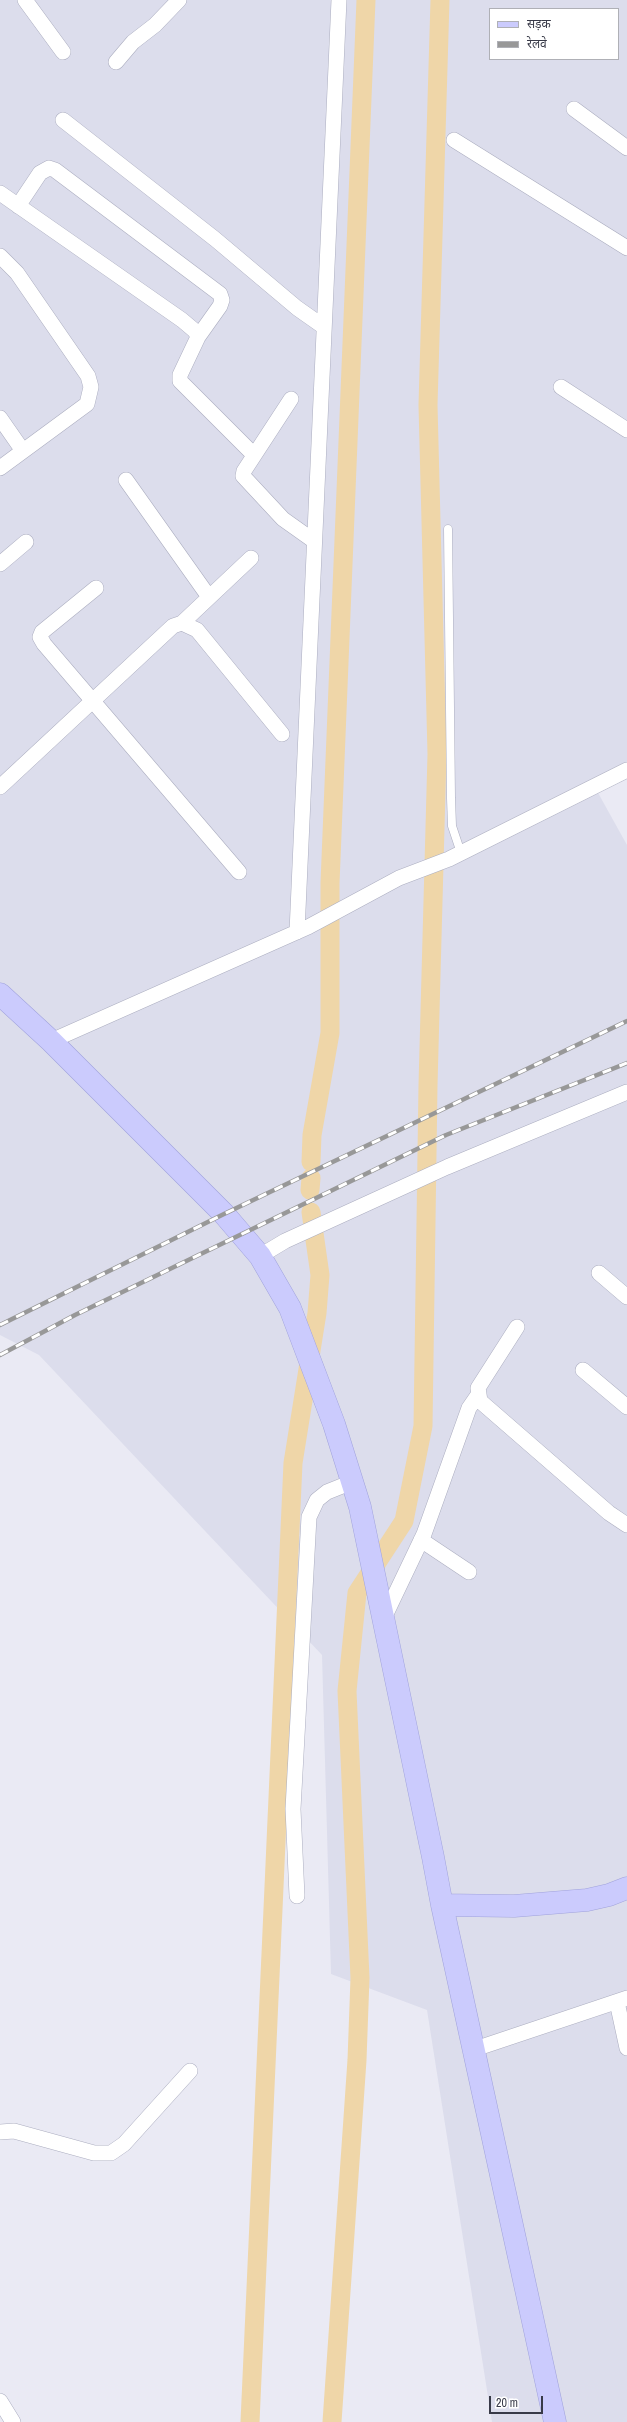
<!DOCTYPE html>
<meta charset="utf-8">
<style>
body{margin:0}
#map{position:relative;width:627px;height:2422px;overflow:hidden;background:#eaeaf4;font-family:"Archivo Narrow","Noto Sans Devanagari",sans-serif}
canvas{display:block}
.legend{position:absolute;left:489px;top:8px;width:130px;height:52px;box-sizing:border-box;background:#fff;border:1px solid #afb0b6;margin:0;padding:5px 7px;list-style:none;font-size:12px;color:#383a48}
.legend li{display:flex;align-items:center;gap:8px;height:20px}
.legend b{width:20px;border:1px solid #afb0b6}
.scale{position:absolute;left:489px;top:2396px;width:54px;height:18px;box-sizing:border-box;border:2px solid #383a48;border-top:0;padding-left:5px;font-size:12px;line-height:14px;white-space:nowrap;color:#383a48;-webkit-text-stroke:3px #fff;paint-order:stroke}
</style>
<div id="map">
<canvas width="627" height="2422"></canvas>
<ul class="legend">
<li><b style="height:5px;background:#cbcbfd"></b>सड़क</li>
<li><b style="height:5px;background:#989898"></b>रेलवे</li>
</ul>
<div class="scale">20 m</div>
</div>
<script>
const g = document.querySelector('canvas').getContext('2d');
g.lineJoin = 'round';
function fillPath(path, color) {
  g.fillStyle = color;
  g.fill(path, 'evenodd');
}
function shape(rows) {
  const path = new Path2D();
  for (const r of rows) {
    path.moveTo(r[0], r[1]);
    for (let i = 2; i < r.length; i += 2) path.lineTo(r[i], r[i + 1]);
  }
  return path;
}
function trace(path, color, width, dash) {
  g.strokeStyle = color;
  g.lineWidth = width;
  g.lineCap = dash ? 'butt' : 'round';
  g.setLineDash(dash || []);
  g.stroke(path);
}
fillPath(shape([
 [0,0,627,0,627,777,597,791,627,845,627,2422,492,2422,427,2010,331,1974,322,1655,39,1355,0,1335],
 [490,9,618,9,618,59,490,59]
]), '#dcddec');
trace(shape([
 [311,1162,312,1135,330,1033,330,883,366,0],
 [310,1190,311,1178],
 [250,2422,293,1463,317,1313,320,1275,311,1212],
 [332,2422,357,2060,360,1978,347,1691,357,1593,404,1521,423,1426,428,1085,437,754,428,405,440,0]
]), '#efd6a8', 19);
const lane = shape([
 [448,529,451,798,452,826,461,853]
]);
const street = shape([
 [25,0,63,52],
 [116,62,133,42,155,25,179,0],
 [574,109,627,148],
 [63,120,215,239,297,308,324,327],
 [454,140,627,248],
 [0,193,182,320,195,331,198,337,180,375,180,381,254,455],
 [18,206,40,173,49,168,55,170,220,294,222,300,220,306,198,337],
 [0,256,17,273,88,376,91,387,87,404,0,468],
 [561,387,627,430],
 [291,399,244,471,243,476,283,519,314,541],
 [0,418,23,451],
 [126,480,209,597],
 [0,564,26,542],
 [96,588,42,632,40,637,44,644,239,872],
 [182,623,251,558],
 [0,787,173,626,182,623,197,630,282,734],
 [297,932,339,0],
 [51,1041,308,927,399,878,449,859,627,770],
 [260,1256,285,1241,447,1167,627,1092],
 [599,1273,627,1297],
 [517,1327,478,1388,480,1401,609,1513,627,1525],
 [583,1370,627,1407],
 [421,1540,469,1572],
 [383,1620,424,1534,469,1408,478,1395],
 [297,1896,293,1809,309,1517,317,1500,327,1492,352,1482],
 [617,2002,627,2048],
 [475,2049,627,1998],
 [0,2132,14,2131,94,2153,111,2153,124,2144,190,2071],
 [0,2401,13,2422]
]);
const secondary = shape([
 [0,994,51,1041,224,1214,260,1256,290,1308,334,1424,360,1507,433,1857,442,1905,555,2422],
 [442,1905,514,1906,587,1900,609,1895,627,1888]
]);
trace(lane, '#acaec0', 9);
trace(street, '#acaec0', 16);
trace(secondary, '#a1a3dc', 23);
trace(lane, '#fff', 8);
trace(street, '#fff', 15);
trace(secondary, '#cbcbfd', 22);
const rail = shape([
 [0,1325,224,1214,627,1021],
 [0,1355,75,1315,446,1135,627,1063]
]);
trace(rail, '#989898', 4.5);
trace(rail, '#fff', 3, [9]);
</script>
